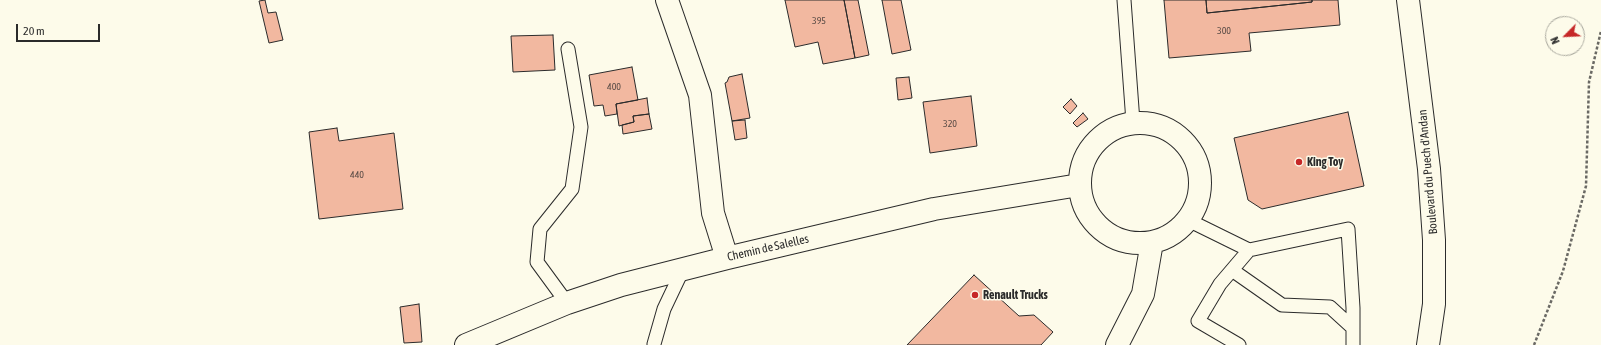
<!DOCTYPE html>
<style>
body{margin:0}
#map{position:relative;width:1601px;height:345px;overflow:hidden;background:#fdfbea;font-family:"Asap Condensed",sans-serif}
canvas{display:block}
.north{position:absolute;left:1545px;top:16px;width:40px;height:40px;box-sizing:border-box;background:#fdfbea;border:1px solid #a9a89e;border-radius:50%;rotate:246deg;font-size:11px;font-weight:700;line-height:16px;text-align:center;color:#2b2b2b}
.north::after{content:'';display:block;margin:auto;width:14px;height:18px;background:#c62828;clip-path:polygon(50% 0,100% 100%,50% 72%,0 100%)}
.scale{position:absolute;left:16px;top:24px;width:84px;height:18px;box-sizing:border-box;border:2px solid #2b2b2b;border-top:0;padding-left:5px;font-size:12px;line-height:14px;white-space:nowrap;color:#2b2b2b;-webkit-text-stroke:3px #fdfbea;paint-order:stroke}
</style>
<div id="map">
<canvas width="1601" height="345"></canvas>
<div class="north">N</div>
<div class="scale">20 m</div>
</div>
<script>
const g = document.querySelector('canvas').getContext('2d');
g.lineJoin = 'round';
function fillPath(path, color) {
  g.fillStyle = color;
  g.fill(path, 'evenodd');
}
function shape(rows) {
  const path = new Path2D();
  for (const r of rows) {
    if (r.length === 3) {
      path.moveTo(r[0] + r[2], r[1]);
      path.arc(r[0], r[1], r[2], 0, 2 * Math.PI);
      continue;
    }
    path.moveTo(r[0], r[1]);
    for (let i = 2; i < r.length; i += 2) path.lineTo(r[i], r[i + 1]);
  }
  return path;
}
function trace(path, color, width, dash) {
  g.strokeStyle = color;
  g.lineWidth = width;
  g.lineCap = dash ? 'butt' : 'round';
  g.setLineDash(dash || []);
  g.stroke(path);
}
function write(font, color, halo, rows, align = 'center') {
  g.font = font + ' "Asap Condensed",sans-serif';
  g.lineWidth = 3;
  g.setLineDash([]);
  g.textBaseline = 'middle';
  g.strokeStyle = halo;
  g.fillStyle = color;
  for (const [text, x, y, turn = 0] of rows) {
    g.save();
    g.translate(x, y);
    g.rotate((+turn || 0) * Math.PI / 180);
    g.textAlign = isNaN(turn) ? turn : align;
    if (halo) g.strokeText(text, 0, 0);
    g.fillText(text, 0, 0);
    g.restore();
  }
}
const building = shape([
 [265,0,268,13,276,12,283,40,269,43,259,1,265,0],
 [785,0,844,0,855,58,823,64,818,42,795,47,785,0],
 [844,0,858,0,869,55,855,58,844,0],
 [882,0,901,0,911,50,892,54,882,0],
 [1164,0,1206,0,1207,13,1312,2,1312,0,1338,0,1340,25,1249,33,1251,51,1169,58,1164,0],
 [1206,0,1312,0,1312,2,1207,13,1206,0],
 [553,35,555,70,513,72,511,36,553,35],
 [632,67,638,100,616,104,617,114,605,116,603,105,594,106,589,75,632,67],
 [742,74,750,118,732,121,725,83,727,82,729,77,742,74],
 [909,77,912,98,898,100,896,78,909,77],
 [971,96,977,146,930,153,923,102,971,96],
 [647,98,649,114,633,116,634,122,619,126,616,104,647,98],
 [1071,99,1077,106,1070,114,1063,107,1071,99],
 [1348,112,1364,186,1262,209,1248,200,1234,138,1348,112],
 [1083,113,1088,119,1077,127,1073,123,1083,113],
 [649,114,652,129,623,134,622,125,634,122,633,116,649,114],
 [745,120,747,138,735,140,732,121,745,120],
 [337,128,339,141,394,133,403,209,319,219,309,132,337,128],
 [974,275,1019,316,1034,315,1053,332,1041,345,907,345,974,275],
 [419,304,422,342,404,343,400,307,419,304]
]);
fillPath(building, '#f2b8a0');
trace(building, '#2b2b2b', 1);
const service = shape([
 [1124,0,1133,122],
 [1188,220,1249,250],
 [1232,270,1282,305,1330,307,1353,328],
 [567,303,537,262,540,229,572,189,581,127,568,49],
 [654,344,664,309,683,269],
 [1239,345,1198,321,1220,284,1249,250,1348,229,1353,308,1353,345]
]);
const minor = shape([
 [667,0,700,95,713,213,727,258],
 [1140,183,60],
 [466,345,567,303,621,285,727,258,934,209,1079,185],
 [1117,345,1143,294,1152,242]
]);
const primary = shape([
 [1408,0,1429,169,1434,240,1434,304,1428,345]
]);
trace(service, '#2b2b2b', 15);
trace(minor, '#2b2b2b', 24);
trace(primary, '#2b2b2b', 24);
trace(shape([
 [1534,345,1563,271,1586,186,1589,82,1601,31]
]), '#6a6964', 2.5, [3, 2]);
trace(service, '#fdfbea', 13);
trace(minor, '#fdfbea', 22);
trace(primary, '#fdfbea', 22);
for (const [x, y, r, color] of [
 [1299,162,4,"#c62828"],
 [975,295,4,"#c62828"]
]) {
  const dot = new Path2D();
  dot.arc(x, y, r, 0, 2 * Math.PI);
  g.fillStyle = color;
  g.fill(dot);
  trace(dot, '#fdfbea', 1.5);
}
write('10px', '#5d4e48', null, [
 ["395",819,21],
 ["300",1224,31],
 ["400",614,87],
 ["320",950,124],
 ["440",357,175]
]);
write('bold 12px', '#2b2b2b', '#fdfbea', [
 ["King Toy",1307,162],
 ["Renault Trucks",983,295]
], 'left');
write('12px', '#2b2b2b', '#fdfbea', [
 ["Boulevard du Puech d'Andan",1428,172,-95],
 ["Chemin de Salelles",768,248,-13]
]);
</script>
